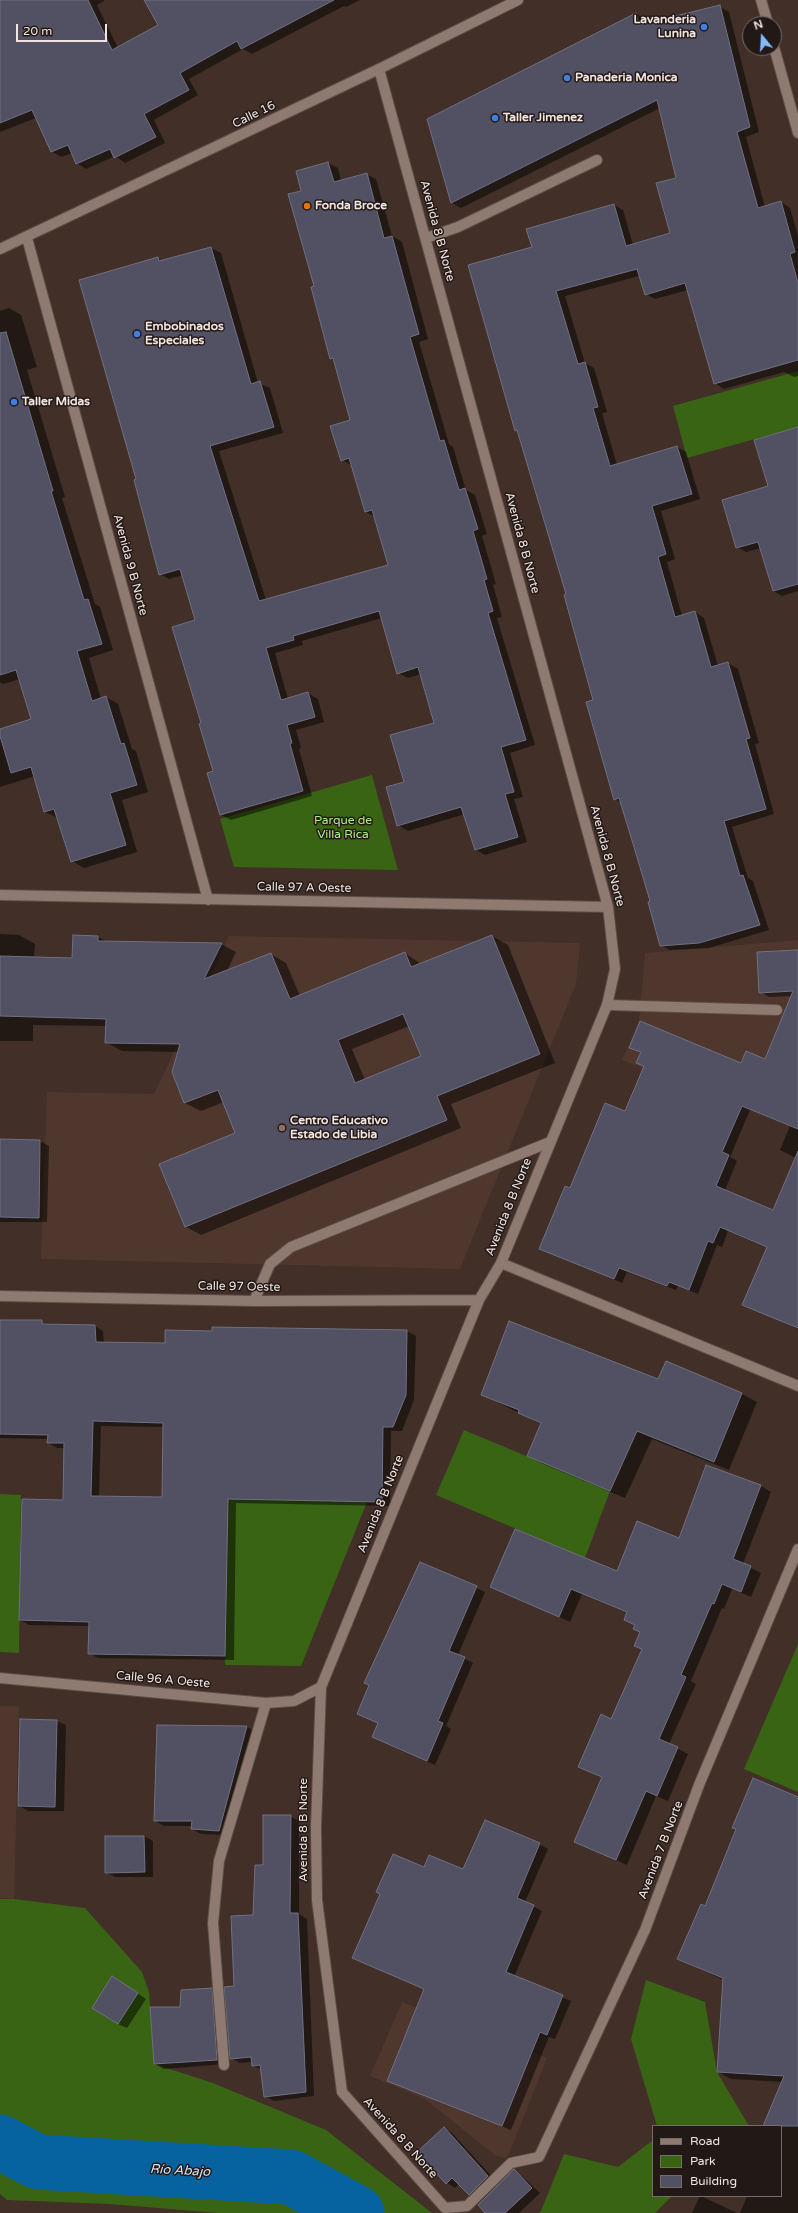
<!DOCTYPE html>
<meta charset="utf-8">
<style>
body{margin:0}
#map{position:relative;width:798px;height:2213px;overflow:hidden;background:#412f28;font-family:"Varela Round",sans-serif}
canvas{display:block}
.legend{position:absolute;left:652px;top:2125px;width:130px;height:72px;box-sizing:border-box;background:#221916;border:1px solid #756b67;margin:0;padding:5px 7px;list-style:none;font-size:12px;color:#f2e5e1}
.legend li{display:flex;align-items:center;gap:8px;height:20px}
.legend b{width:20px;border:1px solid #756b67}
.north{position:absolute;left:742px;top:16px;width:40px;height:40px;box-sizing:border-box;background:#221916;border:1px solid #756b67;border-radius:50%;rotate:342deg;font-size:11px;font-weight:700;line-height:16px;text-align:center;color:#f2e5e1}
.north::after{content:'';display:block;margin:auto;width:14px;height:18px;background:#85bbfb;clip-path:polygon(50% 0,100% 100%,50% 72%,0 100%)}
.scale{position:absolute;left:16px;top:24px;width:91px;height:18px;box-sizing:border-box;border:2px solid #f2e5e1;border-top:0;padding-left:5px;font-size:12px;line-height:14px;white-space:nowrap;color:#f2e5e1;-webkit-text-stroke:3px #221916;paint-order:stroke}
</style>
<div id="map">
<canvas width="798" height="2213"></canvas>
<ul class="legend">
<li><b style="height:5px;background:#8f7a72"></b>Road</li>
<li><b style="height:11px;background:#396414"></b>Park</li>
<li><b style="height:11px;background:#515163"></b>Building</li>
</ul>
<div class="north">N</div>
<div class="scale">20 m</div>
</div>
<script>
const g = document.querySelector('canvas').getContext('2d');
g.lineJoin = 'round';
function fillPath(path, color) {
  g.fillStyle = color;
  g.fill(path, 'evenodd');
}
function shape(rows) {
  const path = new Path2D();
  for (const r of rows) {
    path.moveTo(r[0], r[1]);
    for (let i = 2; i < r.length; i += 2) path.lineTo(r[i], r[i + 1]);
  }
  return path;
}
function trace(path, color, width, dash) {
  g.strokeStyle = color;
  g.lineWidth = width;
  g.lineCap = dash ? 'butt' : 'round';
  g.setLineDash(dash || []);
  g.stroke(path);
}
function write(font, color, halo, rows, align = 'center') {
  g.font = font + ' "Varela Round",sans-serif';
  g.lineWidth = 3;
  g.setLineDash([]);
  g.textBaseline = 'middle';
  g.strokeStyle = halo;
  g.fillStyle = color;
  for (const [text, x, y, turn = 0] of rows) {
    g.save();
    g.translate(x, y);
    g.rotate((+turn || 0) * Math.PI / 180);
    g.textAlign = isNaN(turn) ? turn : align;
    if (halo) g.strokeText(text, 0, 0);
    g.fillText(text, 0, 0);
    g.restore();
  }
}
fillPath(shape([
 [229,936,580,943,576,984,460,1269,41,1259,47,1092,154,1094],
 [798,940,798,1045,768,1118,622,1060,639,1021,645,953],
 [0,1706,19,1706,14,1899,0,1898],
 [402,2002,547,2058,509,2154,505,2158,496,2156,425,2099,370,2076]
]), '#4f372e');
fillPath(shape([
 [798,371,798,427,687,458,673,406],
 [372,775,398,870,234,867,220,819],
 [464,1430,610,1491,585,1558,436,1495],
 [0,1494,21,1495,19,1653,0,1652],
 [228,1499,367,1502,301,1666,225,1665],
 [798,1644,798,1792,744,1769],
 [0,1899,14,1899,85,1908,142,1972,149,1992,154,2064,213,2083,326,2130,432,2213,219,2213,110,2204,7,2200,0,2194],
 [646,1980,705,2002,717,2072,749,2126,657,2126,631,2039],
 [653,2140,653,2196,672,2196,655,2213,538,2213,541,2211,564,2154,618,2167]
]), '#396414');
fillPath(shape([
 [0,0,105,0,97,5,118,48,160,25,146,0,360,0,346,7,344,6,252,54,243,49,189,79,198,95,154,120,165,143,125,163,115,156,86,169,77,163,72,153,62,157,52,152,36,118,0,132],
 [720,7,729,12,759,132,746,137,765,207,781,202,790,208,798,236,798,376,794,377,784,372,724,389,715,383,688,290,655,299,646,294,639,276,565,296,585,363,594,368,607,412,602,413,617,465,677,447,686,452,700,499,661,511,675,559,667,562,682,616,695,612,704,618,718,666,728,663,738,669,759,743,755,744,774,814,732,827,748,878,753,881,769,930,709,948,670,950,661,945,652,902,621,803,615,799,594,701,567,595,519,432,515,430,533,248,614,205,623,210,633,245,671,234,677,178,660,108,461,208,452,203,428,119,636,14,645,19,646,24],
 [328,163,338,168,341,181,366,174,376,179,392,236,402,242,428,339,419,342,449,444,453,447,466,490,475,495,487,534,482,536,496,584,493,585,502,617,497,618,535,745,510,753,523,797,514,799,527,842,485,855,476,850,465,814,408,831,398,825,405,783,435,723,421,674,408,678,398,673,382,618,302,641,303,645,275,653,288,699,308,693,318,699,324,722,296,730,301,748,299,749,312,796,231,820,221,815,214,772,202,724,197,621,183,575,169,579,160,574,137,480,158,258,163,261,211,248,221,253,258,383,270,388,283,433,219,451,266,600,389,565,375,517,366,512,352,466,342,460,351,420,334,360,331,358,315,287,302,191],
 [9,308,21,315,37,367,27,370,65,497,62,498,95,604,100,607,113,650,89,658,101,699,106,697,118,704,132,749,136,751,148,792,122,800,137,852,84,868,72,861,58,818,45,812,35,776,0,787,0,730,32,720,20,679,3,684,0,682,0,311],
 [798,428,798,591,782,596,773,591,761,548,746,552,737,547],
 [0,934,19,935,35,944,34,958,73,959,98,937,107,942,221,944,236,952,227,971,271,954,286,963,300,996,405,953,421,964,492,936,508,945,555,1063,451,1104,461,1128,201,1235,186,1227,236,1133,224,1102,201,1111,185,1103,173,1071,179,1052,122,1051,106,1042,107,1026,33,1025,33,1041,0,1041],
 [409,1026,422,1056,365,1080,352,1049],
 [798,951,798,1329,743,1304,768,1248,728,1231,722,1247,717,1245,698,1294,678,1286,676,1290,627,1272,622,1283,540,1248,570,1190,625,1113,645,1067,642,1053,630,1047,741,1064,766,1061,792,996,769,997,760,992],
 [750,1110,790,1126,780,1150,796,1158,773,1211,725,1190,737,1161,730,1157],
 [0,1130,0,1140,40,1141,49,1146,47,1222,0,1222],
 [0,1321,95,1326,103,1331,104,1344,166,1344,213,1332,213,1328,407,1331,416,1336,414,1400,402,1431,391,1431,390,1506,236,1503,234,1660,98,1658,89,1653,90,1626,29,1625,20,1620,64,1501,65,1448,57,1448,48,1443,49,1439,0,1438],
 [101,1426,164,1427,163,1498,99,1497],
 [666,1363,742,1394,757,1402,729,1470,652,1439,625,1498,543,1464,528,1456,542,1425,482,1394,659,1380],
 [707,1466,761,1486,771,1492,743,1564,761,1573,751,1597,732,1589,724,1609,722,1608,691,1681,696,1684,669,1744,688,1754,668,1801,656,1796,627,1865,576,1842,603,1778,580,1767,611,1720,642,1649,641,1632,636,1626,625,1620,628,1613,582,1594,570,1622,491,1587,618,1572,680,1539],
 [420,1563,485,1592,458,1655,473,1663,446,1726,451,1729,435,1765,373,1737,379,1723,358,1713,370,1686,365,1683],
 [21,1720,57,1721,66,1725,64,1811,28,1811,19,1806],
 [247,1727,255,1731,228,1835,201,1834,192,1829,193,1826,164,1826,155,1821],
 [798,1798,798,2213,740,2213,747,2196,781,2196,781,2126,764,2126,783,2082,731,2079,718,2072,724,1980,678,1959,705,1907],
 [290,1816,299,1821,299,1914,307,1919,314,2096,274,2101,265,2096,262,2070,253,2065,252,2062,240,2063,231,2058,235,1987,254,1916,264,1866],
 [144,1836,153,1841,153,1877,115,1877,106,1872,106,1837],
 [539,1844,548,1849,525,1902,542,1911,514,1977,571,2001,555,2039,549,2037,511,2130,388,2080,425,1989,353,1957,424,1868,464,1870],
 [121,1982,146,1999,127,2028,118,2024],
 [211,1989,220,1994,225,2064,164,2069,155,2064,181,2008],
 [444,2128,452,2133,496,2181,478,2199,469,2195,459,2184,455,2188,447,2183],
 [514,2171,522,2176,540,2193,519,2213,487,2213],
 [700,2196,701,2196,737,2213,692,2213]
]), '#0007');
trace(shape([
 [0,2142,38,2162,291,2177,357,2213]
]), '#06639f', 55);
const building = shape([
 [0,0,88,0,112,50,158,25,144,0,334,0,241,49,237,41,180,73,189,90,144,114,156,137,114,158,110,149,76,164,68,145,51,152,32,110,0,123,0,0],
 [720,5,750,127,737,132,758,208,781,201,795,252,790,254,798,283,798,360,714,384,685,283,645,295,637,269,556,291,578,364,585,362,598,407,593,408,610,466,677,446,692,494,652,506,666,554,658,557,675,617,695,611,711,667,728,662,750,738,746,739,766,809,724,821,740,876,743,875,760,925,699,943,660,946,648,902,650,901,634,847,619,798,614,800,586,702,593,700,564,595,566,594,517,430,515,431,468,265,532,247,526,229,614,204,626,246,670,233,656,183,676,178,657,100,451,203,427,119,636,13,639,25,720,5],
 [328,162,334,182,367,173,384,238,392,236,419,334,410,337,440,441,444,440,459,490,465,488,478,529,473,531,487,579,484,580,493,611,488,613,526,740,501,747,514,792,505,794,518,837,475,850,461,807,397,826,386,787,404,782,390,735,434,723,418,667,397,674,379,611,293,636,294,640,266,648,281,700,308,692,315,717,287,725,292,743,290,744,303,791,220,815,207,773,213,771,199,724,201,723,172,627,195,620,180,569,159,575,134,480,136,479,79,280,158,257,159,261,211,247,251,384,260,381,274,427,210,446,259,601,388,565,372,510,365,512,349,458,341,461,330,426,350,420,333,358,330,359,311,287,314,286,288,194,301,191,296,171,328,162],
 [6,332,53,491,51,491,84,600,88,599,102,644,77,651,92,701,106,696,121,744,124,743,137,785,110,793,126,845,71,862,54,809,44,812,31,767,11,773,0,736,0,729,31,719,16,670,0,675,0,333,6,332],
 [798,427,798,584,773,591,758,542,736,548,722,500,768,486,754,440,798,427],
 [73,935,98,936,98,941,222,943,204,979,271,953,290,999,405,952,411,967,492,935,540,1054,437,1096,447,1120,185,1227,159,1164,235,1133,218,1090,184,1103,172,1072,180,1044,105,1043,106,1019,0,1016,0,956,72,958,73,935],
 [403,1014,421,1056,355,1083,338,1040,403,1014],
 [798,950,798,1129,742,1106,722,1152,729,1155,716,1186,773,1210,798,1151,798,1328,742,1305,767,1247,720,1227,713,1243,708,1241,689,1290,669,1282,667,1286,619,1268,614,1279,539,1249,565,1186,570,1188,605,1103,625,1111,644,1066,636,1063,641,1052,629,1048,640,1021,741,1063,746,1051,765,1059,793,991,759,993,757,952,798,950],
 [0,1139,40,1140,39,1218,0,1217,0,1139],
 [0,1320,42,1320,42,1324,95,1325,96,1342,165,1343,165,1330,212,1331,212,1327,407,1330,406,1395,393,1427,383,1427,382,1502,228,1499,225,1656,88,1654,89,1622,19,1620,22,1499,63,1500,64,1443,47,1443,48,1435,0,1434,0,1320],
 [93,1421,163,1423,162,1497,91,1496,93,1421],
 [509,1321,658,1379,666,1361,742,1393,714,1462,637,1431,610,1491,527,1456,541,1423,518,1413,519,1410,481,1395,509,1321],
 [706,1465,761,1485,733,1559,751,1566,741,1592,722,1584,714,1604,712,1603,681,1675,686,1677,659,1739,678,1747,657,1796,646,1791,616,1860,574,1842,602,1777,578,1767,601,1714,611,1719,642,1649,634,1646,640,1632,633,1629,635,1625,624,1620,627,1612,571,1589,559,1617,490,1587,515,1529,617,1571,637,1521,679,1538,706,1465],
 [420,1562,477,1586,449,1651,465,1657,438,1721,443,1723,427,1761,372,1737,378,1723,357,1714,369,1685,364,1683,420,1562],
 [20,1719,57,1720,55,1807,18,1806,20,1719],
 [157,1725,247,1726,219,1831,191,1829,192,1821,154,1821,157,1725],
 [753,1778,798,1797,798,2126,763,2126,784,2076,717,2072,723,1978,677,1959,701,1904,705,1906,736,1829,732,1828,753,1778],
 [263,1815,291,1815,290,1913,298,1913,306,2092,264,2097,260,2065,252,2066,251,2057,230,2059,224,1987,234,1986,231,1916,253,1915,255,1865,263,1865,263,1815],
 [485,1820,540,1843,517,1898,534,1905,506,1972,563,1995,547,2035,540,2032,502,2126,387,2081,424,1989,352,1958,380,1894,376,1892,393,1854,424,1867,429,1855,463,1869,485,1820],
 [105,1836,144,1836,145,1872,105,1873,105,1836],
 [112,1976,138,1993,118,2024,92,2008,112,1976],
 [212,1988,217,2060,154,2064,150,2007,180,2007,181,1990,212,1988],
 [444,2127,488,2176,469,2195,452,2178,446,2184,417,2152,444,2127],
 [514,2169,532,2188,505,2213,485,2213,478,2205,514,2169]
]);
fillPath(building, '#515163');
trace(building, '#707083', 1);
const service = shape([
 [426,238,458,227,597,160],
 [607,1005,777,1010],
 [254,1301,270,1264,291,1247,550,1142],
 [224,2065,213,1923,219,1861,266,1703]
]);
const minor = shape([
 [761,0,768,24],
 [774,47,798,133],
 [379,69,608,907,615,969,607,1005,501,1263,479,1300,321,1687,316,1827,317,1900,342,2092,445,2208,467,2206,511,2163,539,2157,645,1930,699,1785,798,1549],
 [27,238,208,900],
 [0,895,608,907],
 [501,1263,798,1386],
 [0,1296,254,1301,479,1300],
 [0,1678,266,1703,294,1701,321,1687]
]);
const secondary = shape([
 [0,249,379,69,518,0]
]);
trace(service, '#5c4d47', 12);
trace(minor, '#5c4d47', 12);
trace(secondary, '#5c4d47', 12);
trace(service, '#8f7a72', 10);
trace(minor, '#8f7a72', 10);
trace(secondary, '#8f7a72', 10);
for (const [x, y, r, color] of [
 [704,27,4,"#3f7fe0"],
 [567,78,4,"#3f7fe0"],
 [495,118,4,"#3f7fe0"],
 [307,206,4,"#e8710a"],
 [137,334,4,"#3f7fe0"],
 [14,402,4,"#3f7fe0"],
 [282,1128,4,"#8d6e63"]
]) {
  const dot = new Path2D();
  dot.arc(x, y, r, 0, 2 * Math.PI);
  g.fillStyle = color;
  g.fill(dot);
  trace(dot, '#221916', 1.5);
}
write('bold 12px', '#f2e5e1', '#221916', [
 ["Lavanderia",696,20,"right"],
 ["Lunina",696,34,"right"],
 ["Panaderia Monica",575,78],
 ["Taller Jimenez",503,118],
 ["Fonda Broce",315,206],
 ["Embobinados",145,327],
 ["Especiales",145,341],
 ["Taller Midas",22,402],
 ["Centro Educativo",290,1121],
 ["Estado de Libia",290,1135]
], 'left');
write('12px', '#f2e5e1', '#221916', [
 ["Calle 16",254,115,-26],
 ["Avenida 8 B Norte",437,231,75],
 ["Avenida 8 B Norte",522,543,75],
 ["Avenida 9 B Norte",130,565,75],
 ["Avenida 8 B Norte",607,856,75],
 ["Calle 97 A Oeste",304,888,1],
 ["Avenida 8 B Norte",509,1207,-68],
 ["Calle 97 Oeste",239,1287,1],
 ["Avenida 8 B Norte",381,1504,-68],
 ["Calle 96 A Oeste",163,1680,5],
 ["Avenida 8 B Norte",304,1830,-90],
 ["Avenida 7 B Norte",661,1850,-69],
 ["Avenida 8 B Norte",400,2138,48]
]);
write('12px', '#acec82', '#221916', [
 ["Parque de",343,821],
 ["Villa Rica",343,835]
]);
write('italic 13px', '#d3e5f6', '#221916', [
 ["Río Abajo",180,2171,3]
]);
</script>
